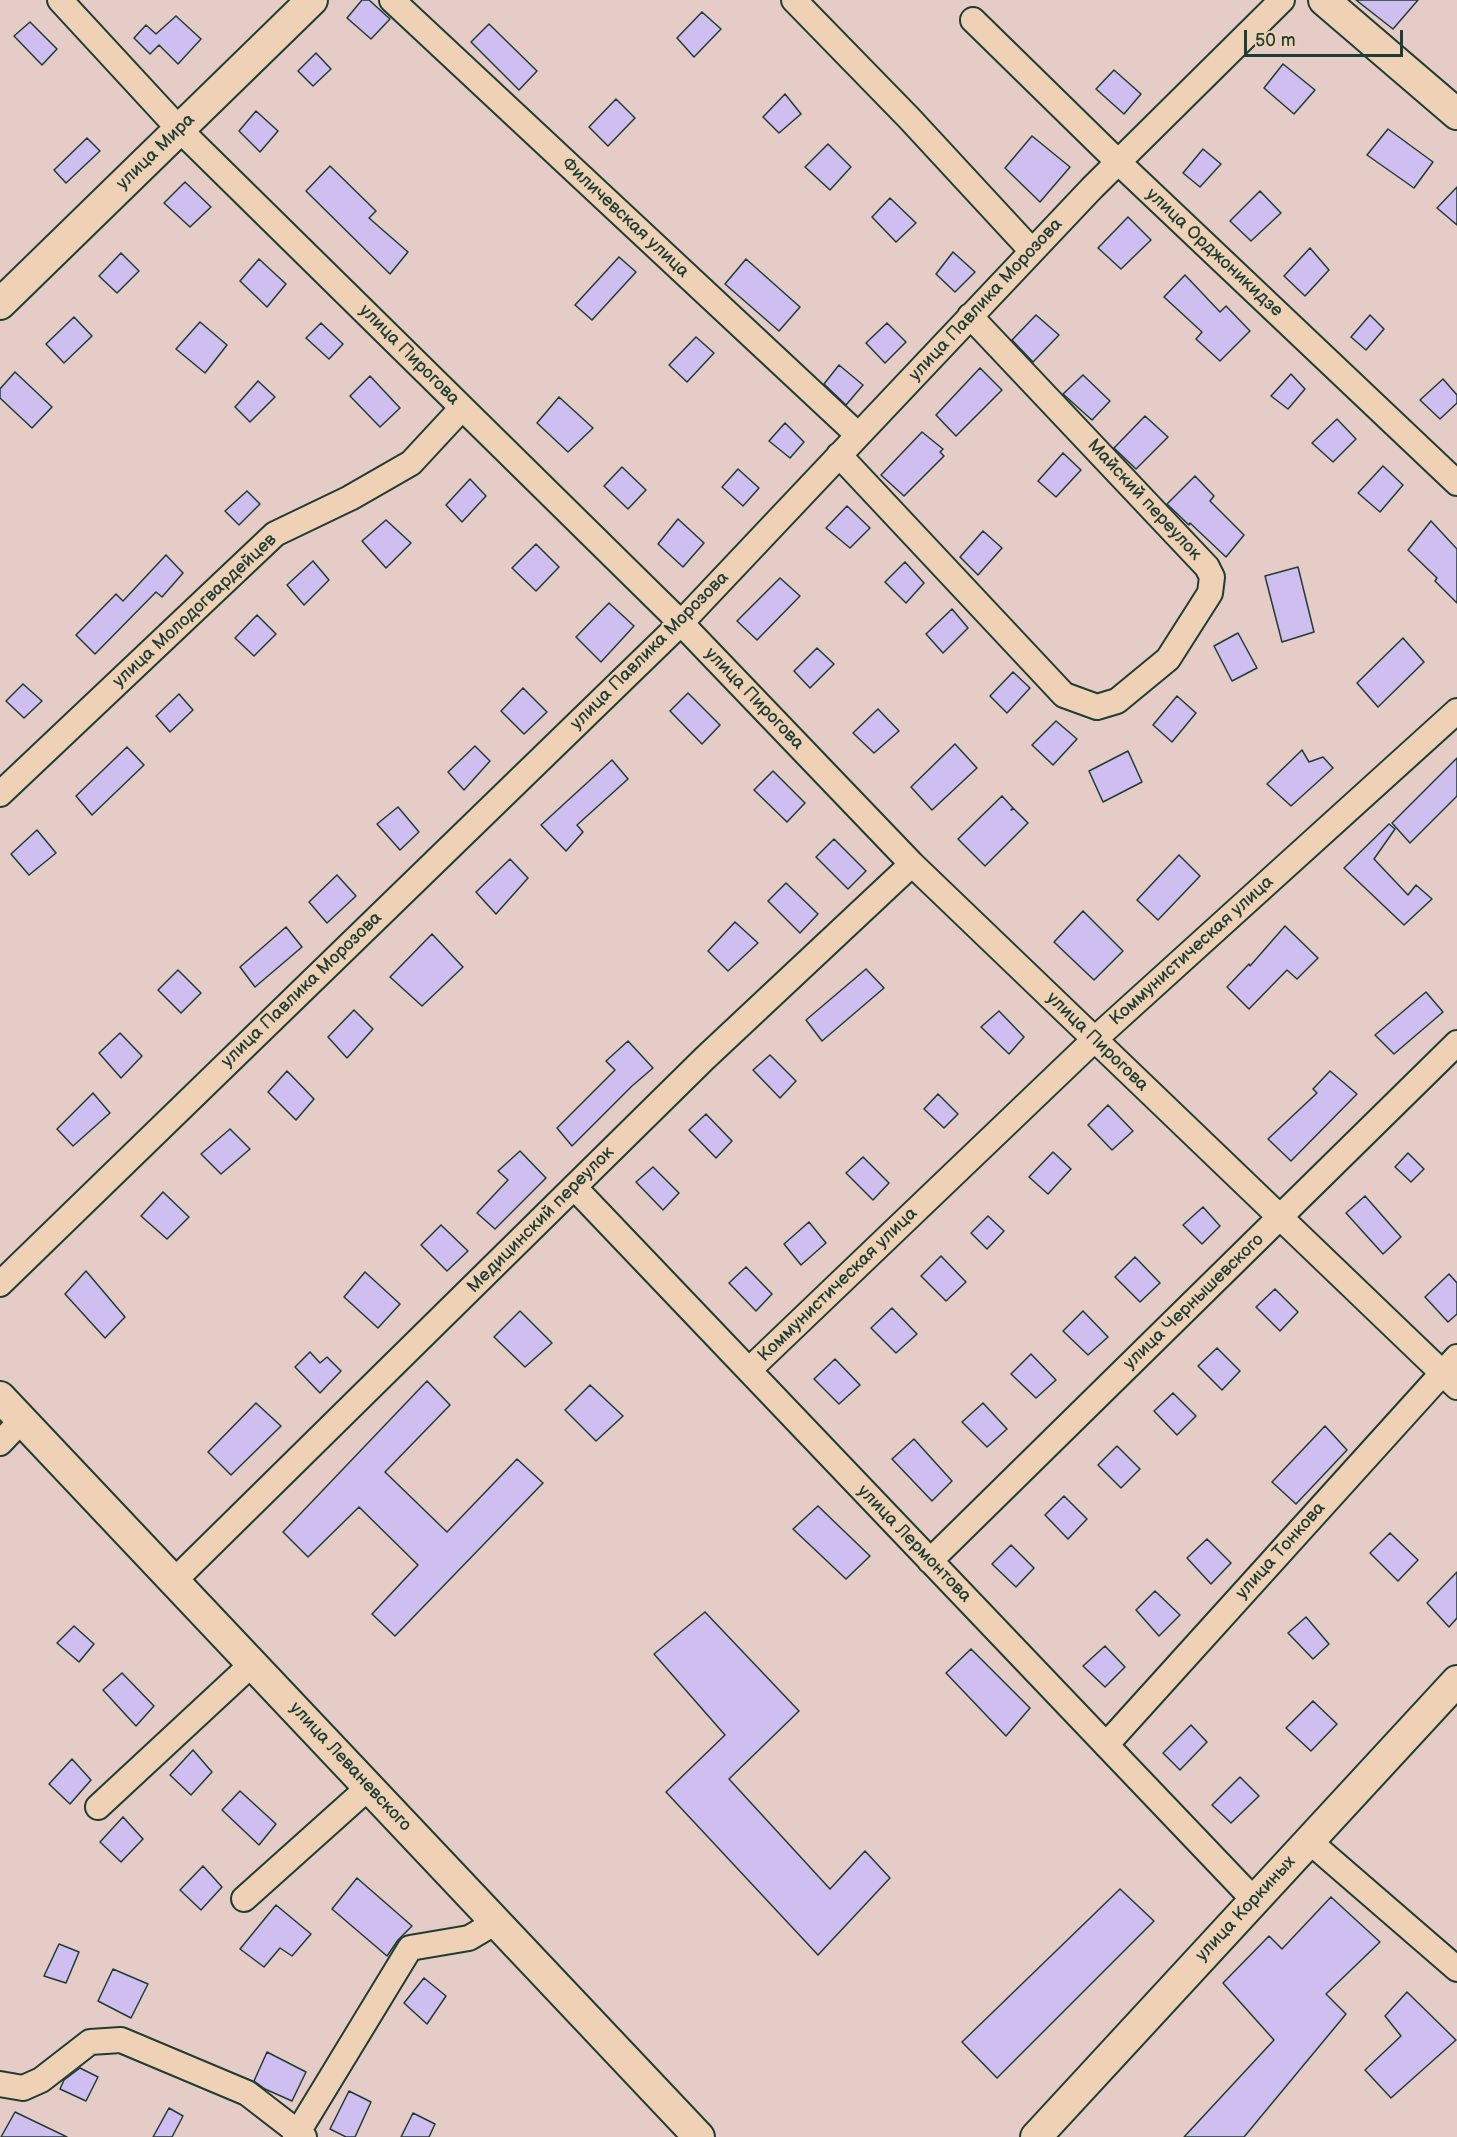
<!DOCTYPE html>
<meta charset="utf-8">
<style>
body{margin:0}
#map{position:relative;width:1457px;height:2137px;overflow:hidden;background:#e5ccc7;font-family:"Balsamiq Sans",sans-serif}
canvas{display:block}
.scale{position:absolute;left:1244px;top:30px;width:159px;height:27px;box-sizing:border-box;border:3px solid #1f3d34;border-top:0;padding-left:8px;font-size:18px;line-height:21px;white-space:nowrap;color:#1f3d34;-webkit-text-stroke:4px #efd2b6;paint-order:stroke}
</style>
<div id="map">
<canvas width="1457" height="2137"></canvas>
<div class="scale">50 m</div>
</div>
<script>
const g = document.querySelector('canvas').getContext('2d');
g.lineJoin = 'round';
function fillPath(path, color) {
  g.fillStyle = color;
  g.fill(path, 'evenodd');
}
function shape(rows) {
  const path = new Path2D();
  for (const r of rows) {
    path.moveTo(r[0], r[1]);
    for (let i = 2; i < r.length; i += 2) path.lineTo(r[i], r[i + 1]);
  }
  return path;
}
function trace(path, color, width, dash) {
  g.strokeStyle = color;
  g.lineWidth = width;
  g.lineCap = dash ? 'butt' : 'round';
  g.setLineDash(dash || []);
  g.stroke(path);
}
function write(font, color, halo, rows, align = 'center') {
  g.font = font + ' "Balsamiq Sans",sans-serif';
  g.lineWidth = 5;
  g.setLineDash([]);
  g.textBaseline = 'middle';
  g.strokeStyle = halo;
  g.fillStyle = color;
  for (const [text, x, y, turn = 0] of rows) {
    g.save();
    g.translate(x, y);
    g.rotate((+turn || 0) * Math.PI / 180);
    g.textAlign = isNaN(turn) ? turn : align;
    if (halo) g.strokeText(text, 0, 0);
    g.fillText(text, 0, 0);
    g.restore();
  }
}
const building = shape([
 [362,0,369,0,390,19,371,39,347,18,362,0],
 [1356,0,1418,0,1393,29,1356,0],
 [702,12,721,29,694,57,677,38,702,12],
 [176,16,201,39,178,64,159,45,150,54,134,38,146,25,156,34,176,16],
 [30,22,57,49,42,65,14,36,30,22],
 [489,24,537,71,519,90,471,42,489,24],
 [316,53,331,69,313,86,298,71,316,53],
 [1283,64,1315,90,1294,114,1264,88,1283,64],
 [1114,70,1141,94,1124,114,1096,89,1114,70],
 [785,94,801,114,779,133,763,117,785,94],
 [616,99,635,118,608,146,589,127,616,99],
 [256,111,278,131,260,152,239,131,256,111],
 [1388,129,1433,162,1414,188,1367,155,1388,129],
 [1032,136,1070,167,1040,202,1005,168,1032,136],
 [87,138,100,151,66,183,54,170,87,138],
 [828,144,851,167,830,190,805,167,828,144],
 [1203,149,1221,164,1200,187,1183,173,1203,149],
 [330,166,376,211,369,218,408,252,390,274,306,191,330,166],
 [185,182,211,207,190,227,164,203,185,182],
 [1457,187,1457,225,1437,208,1457,187],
 [1260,191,1281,213,1251,241,1230,221,1260,191],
 [890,198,916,223,896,242,872,217,890,198],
 [1128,217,1151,240,1121,269,1098,248,1128,217],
 [1310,248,1329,270,1305,296,1284,276,1310,248],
 [953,252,975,272,955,292,936,274,953,252],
 [121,253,139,271,117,293,99,276,121,253],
 [619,257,636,272,592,320,575,305,619,257],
 [259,259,286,284,267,307,240,281,259,259],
 [746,259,800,307,779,331,725,284,746,259],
 [1185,275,1220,312,1226,306,1250,331,1220,361,1196,339,1202,332,1164,297,1185,275],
 [1036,315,1059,335,1033,362,1012,340,1036,315],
 [1370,315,1384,329,1366,350,1351,337,1370,315],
 [74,317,92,336,64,363,46,344,74,317],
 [200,322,227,345,205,373,176,349,200,322],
 [321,323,343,344,329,359,306,338,321,323],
 [887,323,906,342,885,363,866,343,887,323],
 [696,337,714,353,687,382,669,365,696,337],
 [839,365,863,385,846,405,824,384,839,365],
 [980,368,1002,390,956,436,936,415,980,368],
 [15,372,52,407,32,428,0,398,0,389,15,372],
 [1291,374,1305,389,1288,409,1271,396,1291,374],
 [1083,375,1110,401,1092,420,1063,394,1083,375],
 [370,376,400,408,380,427,350,396,370,376],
 [1443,379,1457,395,1457,403,1440,419,1420,400,1443,379],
 [258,381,275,397,250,422,235,407,258,381],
 [559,397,593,428,568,452,537,423,559,397],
 [1145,416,1168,437,1136,469,1114,448,1145,416],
 [1337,419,1356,439,1333,462,1312,443,1337,419],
 [785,423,804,442,790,458,769,441,785,423],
 [922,432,943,449,940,452,944,456,904,496,881,475,922,432],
 [1063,453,1081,470,1056,497,1038,481,1063,453],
 [1383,466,1403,485,1380,512,1358,493,1383,466],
 [622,467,646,490,628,509,604,486,622,467],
 [738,469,759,488,743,506,722,487,738,469],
 [1195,476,1214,496,1210,501,1244,535,1226,557,1190,523,1189,525,1167,504,1195,476],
 [470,479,486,496,462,522,446,505,470,479],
 [247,491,260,504,239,525,225,511,247,491],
 [847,506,870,528,850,548,826,528,847,506],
 [678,519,704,543,683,567,658,544,678,519],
 [386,520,411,543,386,568,362,541,386,520],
 [1431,521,1457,549,1457,603,1435,581,1437,578,1408,550,1431,521],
 [983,531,1002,548,978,575,960,557,983,531],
 [536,544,559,567,536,591,512,568,536,544],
 [166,555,183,573,162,597,156,592,95,654,76,635,116,594,123,601,166,555],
 [313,561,329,580,304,605,287,585,313,561],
 [905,562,924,583,906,603,885,582,905,562],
 [1298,567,1314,632,1282,642,1265,576,1298,567],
 [780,578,800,596,757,640,737,621,780,578],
 [609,603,634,626,601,662,576,637,609,603],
 [952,609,968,628,943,653,926,634,952,609],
 [257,615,276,634,254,656,235,638,257,615],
 [1238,633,1257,668,1232,681,1214,646,1238,633],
 [1403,638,1424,662,1378,707,1357,683,1403,638],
 [817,648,834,664,810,688,794,671,817,648],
 [1013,672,1030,688,1007,713,990,696,1013,672],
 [23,684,42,701,24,718,6,701,23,684],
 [523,688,547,712,524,734,501,711,523,688],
 [688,693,720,725,702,744,670,711,688,693],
 [179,694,193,710,170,732,156,716,179,694],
 [1177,696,1196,713,1172,742,1153,725,1177,696],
 [878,709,899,731,874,753,853,733,878,709],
 [1056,721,1077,739,1053,765,1032,745,1056,721],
 [955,744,977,768,932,810,911,787,955,744],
 [475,746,490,761,464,790,448,772,475,746],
 [127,747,144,765,92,815,76,796,127,747],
 [1302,750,1309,762,1323,757,1333,768,1291,806,1267,784,1302,750],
 [1128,751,1142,782,1103,802,1089,771,1128,751],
 [1457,758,1457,796,1410,843,1392,823,1457,758],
 [612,760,628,779,577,825,583,832,566,851,541,825,612,760],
 [773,771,805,803,787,822,754,790,773,771],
 [1002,796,1013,808,1011,810,1014,809,1028,823,985,866,958,839,1002,796],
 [398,807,419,832,400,850,377,824,398,807],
 [1389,824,1395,829,1374,859,1408,895,1416,885,1432,899,1404,925,1344,868,1389,824],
 [37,830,56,853,29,875,11,854,37,830],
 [834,839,866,871,848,889,816,857,834,839],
 [1179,855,1200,876,1158,920,1137,900,1179,855],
 [510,859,528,878,496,914,476,892,510,859],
 [337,875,356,896,327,923,309,902,337,875],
 [786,883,818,914,800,933,768,901,786,883],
 [1083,911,1123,951,1094,980,1054,942,1083,911],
 [735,922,758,943,728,971,708,951,735,922],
 [1285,926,1318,958,1297,979,1287,970,1249,1009,1227,987,1249,964,1250,966,1285,926],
 [286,927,302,947,255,987,240,967,286,927],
 [432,934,463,967,422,1006,390,977,432,934],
 [866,969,884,988,822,1041,806,1020,866,969],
 [178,970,201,993,181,1013,158,990,178,970],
 [1426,992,1443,1012,1394,1054,1375,1035,1426,992],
 [354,1010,373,1029,347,1058,328,1037,354,1010],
 [999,1011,1024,1037,1009,1054,981,1027,999,1011],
 [120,1033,142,1056,121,1078,99,1053,120,1033],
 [628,1041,653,1068,632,1086,572,1146,557,1128,615,1070,606,1061,628,1041],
 [770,1055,796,1081,780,1098,753,1070,770,1055],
 [287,1071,314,1099,296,1120,268,1092,287,1071],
 [1330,1071,1357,1094,1291,1161,1268,1139,1317,1093,1313,1089,1330,1071],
 [93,1093,110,1113,73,1146,57,1129,93,1093],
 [938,1094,958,1114,944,1128,924,1109,938,1094],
 [1108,1105,1133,1131,1112,1150,1088,1125,1108,1105],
 [706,1114,732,1141,716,1158,689,1130,706,1114],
 [230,1129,250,1149,221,1174,201,1154,230,1129],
 [520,1151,546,1178,495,1229,477,1213,508,1180,498,1171,520,1151],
 [1053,1152,1071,1169,1048,1194,1029,1177,1053,1152],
 [1408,1153,1424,1169,1411,1182,1395,1167,1408,1153],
 [863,1157,889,1183,873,1200,846,1173,863,1157],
 [653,1167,679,1193,663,1210,636,1182,653,1167],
 [163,1192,189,1217,167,1239,141,1216,163,1192],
 [1365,1196,1401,1237,1383,1254,1346,1213,1365,1196],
 [1203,1207,1220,1226,1202,1244,1183,1225,1203,1207],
 [988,1216,1004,1231,987,1249,971,1233,988,1216],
 [809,1222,826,1243,801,1265,784,1244,809,1222],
 [441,1225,468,1251,447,1271,421,1245,441,1225],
 [941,1256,966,1282,946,1301,921,1276,941,1256],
 [1135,1257,1160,1283,1140,1302,1115,1277,1135,1257],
 [746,1267,772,1294,756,1311,729,1283,746,1267],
 [86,1271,125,1317,105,1338,65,1294,86,1271],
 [365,1272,400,1304,378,1328,344,1297,365,1272],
 [1449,1274,1457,1283,1457,1314,1448,1322,1425,1297,1449,1274],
 [1275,1289,1298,1312,1280,1331,1256,1307,1275,1289],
 [892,1308,917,1334,896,1353,871,1328,892,1308],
 [520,1311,552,1343,525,1367,494,1337,520,1311],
 [1083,1311,1108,1337,1088,1355,1063,1331,1083,1311],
 [1217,1348,1240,1371,1222,1390,1198,1366,1217,1348],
 [310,1352,320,1363,327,1357,341,1371,320,1393,295,1367,310,1352],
 [1031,1354,1056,1380,1036,1398,1011,1374,1031,1354],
 [835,1359,860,1385,839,1404,814,1379,835,1359],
 [427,1381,450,1405,385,1472,447,1532,517,1459,543,1483,395,1636,372,1614,418,1565,359,1507,308,1557,283,1532,427,1381],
 [590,1385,623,1416,596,1441,565,1410,590,1385],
 [1173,1393,1196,1416,1177,1435,1154,1411,1173,1393],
 [256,1403,281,1426,231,1475,208,1452,256,1403],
 [983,1403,1007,1429,987,1447,962,1422,983,1403],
 [1325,1426,1347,1450,1296,1504,1272,1482,1325,1426],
 [914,1439,952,1481,932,1501,892,1459,914,1439],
 [1117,1446,1140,1469,1121,1488,1098,1465,1117,1446],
 [1064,1496,1087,1519,1068,1539,1045,1515,1064,1496],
 [818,1506,870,1556,846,1579,793,1529,818,1506],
 [1390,1533,1418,1560,1398,1581,1370,1553,1390,1533],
 [1207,1539,1231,1563,1211,1584,1187,1558,1207,1539],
 [1011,1545,1034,1568,1016,1587,992,1564,1011,1545],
 [1457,1572,1457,1618,1449,1627,1427,1603,1457,1572],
 [1155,1591,1180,1615,1159,1636,1136,1610,1155,1591],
 [705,1612,799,1711,729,1779,830,1889,865,1851,890,1878,818,1955,666,1792,725,1735,654,1654,705,1612],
 [1306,1617,1329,1644,1313,1659,1288,1633,1306,1617],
 [74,1626,94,1644,79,1662,57,1643,74,1626],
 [1105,1646,1125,1667,1105,1687,1083,1666,1105,1646],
 [971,1649,1030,1708,1006,1736,946,1673,971,1649],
 [122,1673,154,1706,136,1726,103,1690,122,1673],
 [1313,1701,1337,1724,1311,1751,1286,1728,1313,1701],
 [1191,1725,1207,1742,1180,1770,1163,1753,1191,1725],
 [193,1750,212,1772,191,1795,170,1775,193,1750],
 [72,1759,91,1780,70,1804,49,1784,72,1759],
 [1240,1777,1259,1796,1231,1823,1212,1805,1240,1777],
 [240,1791,276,1824,259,1845,222,1810,240,1791],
 [123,1817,143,1839,121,1862,100,1842,123,1817],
 [203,1866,222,1887,201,1910,180,1890,203,1866],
 [357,1878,412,1926,398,1940,387,1956,332,1909,357,1878],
 [1120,1889,1154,1921,997,2078,962,2042,1120,1889],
 [1331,1897,1380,1942,1326,1994,1346,2014,1244,2137,1184,2137,1274,2040,1223,1983,1269,1936,1282,1949,1331,1897],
 [276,1905,311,1934,292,1956,280,1948,264,1967,240,1949,276,1905],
 [59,1944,79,1952,66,1983,44,1976,59,1944],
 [113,1969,148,1984,131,2018,98,2001,113,1969],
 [424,1978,446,1996,427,2024,404,2003,424,1978],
 [1407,1992,1456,2040,1391,2098,1365,2070,1401,2036,1385,2016,1407,1992],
 [267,2052,306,2072,292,2101,265,2089,254,2081,267,2052],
 [80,2068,98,2077,86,2101,60,2089,64,2080,80,2068],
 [349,2091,371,2102,355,2137,346,2137,330,2129,349,2091],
 [169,2108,183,2116,172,2137,153,2137,169,2108],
 [15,2112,67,2137,1,2137,15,2112],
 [413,2113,435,2124,429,2137,401,2137,413,2113]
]);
fillPath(building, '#cfbff0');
trace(building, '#1f3d34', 1.5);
const minor = shape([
 [60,0,180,130,681,623,912,864,1457,1387],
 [392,0,858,435],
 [794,0,909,118,1032,251],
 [973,20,1115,159,1457,483],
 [839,455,1064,695,1097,707,1117,701,1168,659,1210,593,1212,577,1207,567,970,316],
 [0,794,275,534,350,498,411,463,462,408],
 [574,1187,1254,1900],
 [0,1284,681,623,1092,188,1282,0],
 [749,1370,1095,1039,1457,711],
 [0,1443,22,1420],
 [930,1561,1457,1043],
 [174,1581,705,1058,912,864],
 [1106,1745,1457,1357],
 [98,1807,252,1664],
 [1309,1841,1457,1969],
 [244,1899,369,1787],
 [0,2084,23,2088,41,2080,90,2042,121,2040,247,2093,304,2137],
 [295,2137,410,1948,469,1938,496,1922]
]);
const tertiary = shape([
 [1324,0,1457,114],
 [0,304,312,0],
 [0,1397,699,2137],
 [1036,2137,1457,1681]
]);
trace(minor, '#1f3d34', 28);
trace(tertiary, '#1f3d34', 34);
trace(minor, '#efd2b6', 24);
trace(tertiary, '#efd2b6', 30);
write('18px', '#1f3d34', '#efd2b6', [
 ["улица Мира",156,152,-44],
 ["Филичевская улица",625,218,43],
 ["улица Орджоникидзе",1214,253,43],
 ["улица Павлика Морозова",986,300,-47],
 ["улица Пирогова",409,355,45],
 ["Майский переулок",1144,500,47],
 ["улица Молодогвардейцев",195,611,-43],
 ["улица Павлика Морозова",650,651,-45],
 ["улица Пирогова",754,699,46],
 ["Коммунистическая улица",1192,951,-42],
 ["улица Павлика Морозова",302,990,-44],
 ["улица Пирогова",1097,1042,44],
 ["Медицинский переулок",541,1220,-45],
 ["Коммунистическая улица",838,1285,-44],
 ["улица Чернышевского",1194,1302,-44],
 ["улица Лермонтова",914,1544,46],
 ["улица Тонкова",1281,1551,-48],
 ["улица Леваневского",350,1767,47],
 ["улица Коркиных",1246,1909,-47]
]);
</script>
